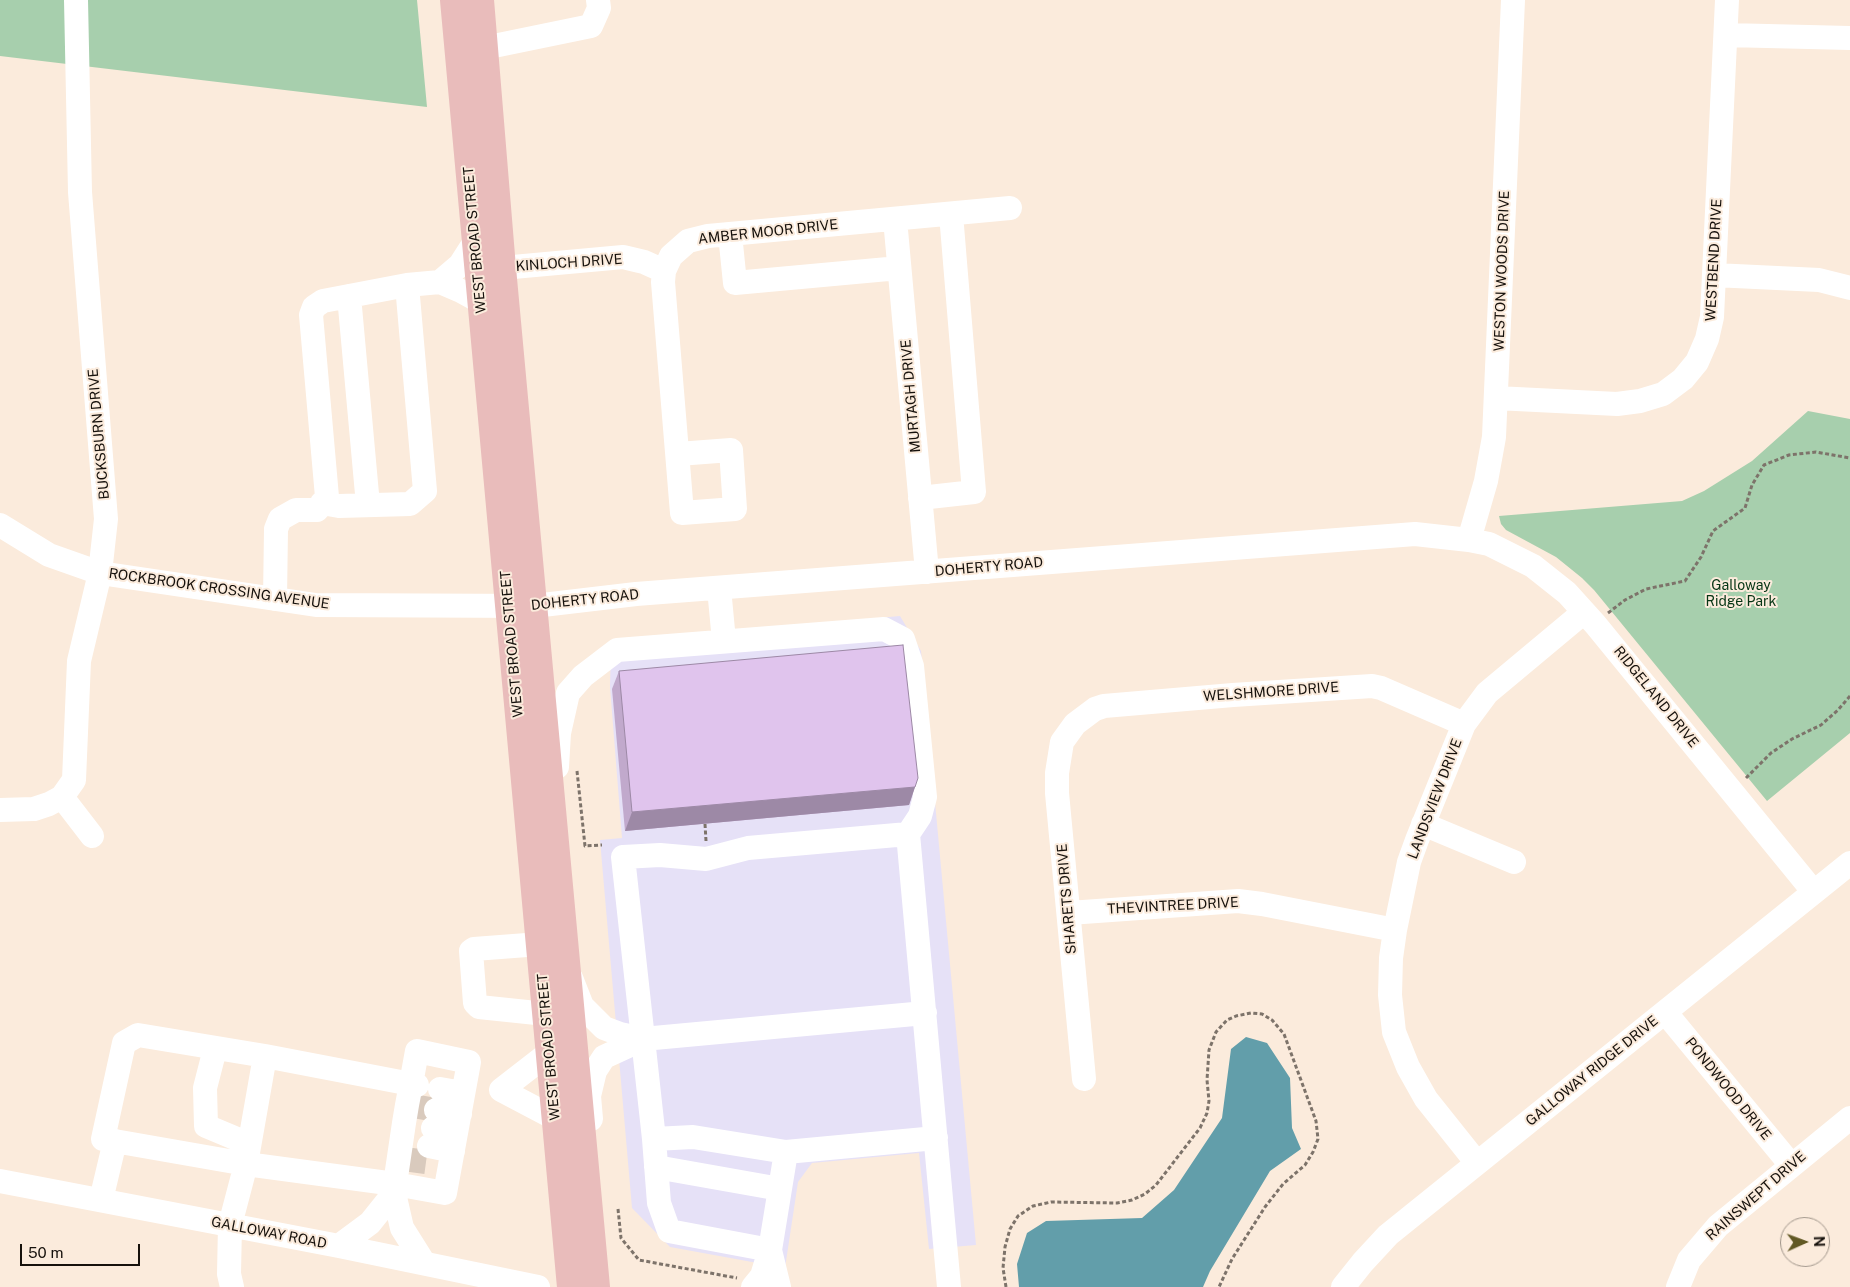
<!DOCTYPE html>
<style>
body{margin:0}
#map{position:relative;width:1850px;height:1287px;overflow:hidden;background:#fbebdc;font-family:"Public Sans",sans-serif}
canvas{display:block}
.north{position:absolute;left:1780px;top:1217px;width:50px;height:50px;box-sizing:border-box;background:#fbebdc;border:1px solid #9f9489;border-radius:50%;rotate:88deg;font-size:14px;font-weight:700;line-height:20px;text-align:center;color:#16110c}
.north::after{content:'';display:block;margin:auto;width:18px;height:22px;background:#615824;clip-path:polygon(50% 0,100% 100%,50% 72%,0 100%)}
.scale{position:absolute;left:20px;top:1244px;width:120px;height:22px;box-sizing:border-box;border:2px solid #16110c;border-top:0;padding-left:6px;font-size:15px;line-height:18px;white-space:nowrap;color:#16110c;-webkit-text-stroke:4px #fbebdc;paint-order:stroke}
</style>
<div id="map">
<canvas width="1850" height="1287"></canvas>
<div class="north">N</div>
<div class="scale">50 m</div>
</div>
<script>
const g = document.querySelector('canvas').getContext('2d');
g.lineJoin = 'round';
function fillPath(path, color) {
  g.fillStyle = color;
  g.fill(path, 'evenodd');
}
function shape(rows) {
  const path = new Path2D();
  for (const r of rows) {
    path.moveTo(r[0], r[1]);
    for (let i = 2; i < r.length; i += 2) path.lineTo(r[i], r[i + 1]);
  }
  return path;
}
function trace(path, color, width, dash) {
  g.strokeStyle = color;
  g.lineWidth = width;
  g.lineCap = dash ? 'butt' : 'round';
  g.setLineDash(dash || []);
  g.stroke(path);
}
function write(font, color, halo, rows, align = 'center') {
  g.font = font + ' "Public Sans",sans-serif';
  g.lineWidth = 4;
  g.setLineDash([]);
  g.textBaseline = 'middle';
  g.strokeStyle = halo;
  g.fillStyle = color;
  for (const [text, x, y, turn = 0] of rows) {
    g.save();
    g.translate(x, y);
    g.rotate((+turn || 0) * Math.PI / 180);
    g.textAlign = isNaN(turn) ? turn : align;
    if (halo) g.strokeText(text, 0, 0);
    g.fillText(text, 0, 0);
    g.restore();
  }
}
fillPath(shape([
 [900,616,921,651,976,1245,929,1249,919,1153,812,1163,798,1182,785,1268,670,1247,632,1208,600,840,622,838,610,687,611,642]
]), '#e6e1f7');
fillPath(shape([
 [0,0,417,0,427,107,0,56],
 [1808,411,1850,419,1850,733,1767,801,1594,590,1582,578,1556,557,1506,530,1501,524,1499,516,1682,501,1704,491,1752,461]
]), '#a7cfad');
fillPath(shape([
 [1246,1037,1267,1043,1290,1078,1292,1128,1301,1149,1270,1171,1210,1271,1203,1287,1019,1287,1017,1264,1027,1233,1046,1221,1142,1218,1174,1190,1222,1118,1231,1049]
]), '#629eaa');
trace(shape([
 [413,1106,436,1110],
 [404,1159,426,1162]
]), '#d9cabd', 24, [24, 12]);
trace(shape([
 [1608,613,1625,600,1646,589,1685,581,1701,557,1713,531,1745,508,1752,485,1764,465,1789,455,1816,452,1850,458],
 [577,771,585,846,602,845],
 [1746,778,1771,753,1792,739,1821,725,1838,710,1850,696],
 [705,824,706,841],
 [618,1209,621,1238,639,1260,737,1278],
 [1006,1287,1003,1268,1005,1247,1010,1229,1018,1216,1033,1206,1051,1202,1117,1203,1132,1200,1145,1194,1156,1185,1200,1128,1207,1113,1209,1101,1207,1080,1209,1050,1216,1032,1227,1020,1236,1016,1251,1013,1262,1014,1272,1020,1284,1034,1316,1121,1318,1139,1313,1152,1305,1165,1283,1184,1265,1207,1232,1259,1219,1287]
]), '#7d736a', 3, [4, 2.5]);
trace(shape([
 [1726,35,1850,38],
 [484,48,591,26,599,8,598,0],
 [895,219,927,572],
 [730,234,735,283,899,268],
 [502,268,623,257,644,262,664,271],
 [1714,275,1819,280,1850,288],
 [440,282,460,265,476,240],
 [349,296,368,505],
 [1496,398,1617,404,1640,401,1663,394,1683,379,1697,362,1707,339,1712,317,1727,0],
 [678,454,731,450,735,509,682,513,663,282,664,271,671,256,688,241,708,236,1010,208],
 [920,498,974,492,951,214],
 [322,503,339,506,410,504,425,491,407,285],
 [0,525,49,555,100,573,316,605,534,606,636,594,1415,534,1469,540,1489,544,1533,566,1567,593,1595,624,1813,891],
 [1469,540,1486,481,1494,437,1513,0],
 [719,588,724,641],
 [275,599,276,529,280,519,296,510,317,510,327,497,311,315,314,307,323,301,407,285,440,282,461,291,481,302],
 [557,767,559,733,568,693,583,676,617,650,884,629,903,639,912,666,925,797,920,816,908,834],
 [62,797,92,836],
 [0,810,34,809,49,804,62,797,74,780,79,661,100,573,106,519,80,192,76,0],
 [1423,824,1514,862],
 [1069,913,1238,901,1262,904,1395,930],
 [540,944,474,949,471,951,475,1003,479,1007,546,1014],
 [571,978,582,1006,604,1028,620,1034,643,1039,925,1013],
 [1665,1012,1791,1165],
 [215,1049,205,1088,206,1126,249,1144],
 [550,1052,501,1090,556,1119],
 [1084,1079,1057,793,1057,773,1062,742,1075,724,1095,709,1104,706,1233,695,1372,686,1381,688,1464,724],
 [417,1085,411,1084,265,1056,246,1164,395,1184,445,1193,469,1062,417,1051,411,1084,407,1105,404,1123,395,1184,394,1193,402,1228,424,1263],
 [440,1089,463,1093],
 [436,1110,460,1114],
 [591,1119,589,1096,595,1071,604,1057,643,1039],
 [433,1128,456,1133],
 [654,1139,693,1137,786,1152,936,1138],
 [429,1146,453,1151],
 [1477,1163,1426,1099,1408,1067,1394,1032,1390,995,1391,958,1395,930,1409,862,1417,840,1464,724,1487,693,1584,612],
 [656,1167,780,1189],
 [0,1181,339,1246,538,1287],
 [101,1200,115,1141],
 [339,1246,370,1223,394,1193],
 [770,1250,669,1231,659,1203,654,1139,623,857,660,855,706,859,748,848,908,834,949,1287],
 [770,1250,779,1287],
 [232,1287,229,1274,230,1225,246,1164,103,1139,124,1043,138,1035,265,1056],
 [753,1287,762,1276,770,1250,786,1152],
 [1343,1287,1363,1262,1388,1235,1850,863],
 [1678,1287,1689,1260,1718,1226,1850,1118]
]), '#fff', 24);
trace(shape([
 [454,0,571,1287],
 [480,0,502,268,596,1287]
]), '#e9bcbb', 28);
fillPath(shape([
 [619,671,915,787,909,805,625,831,612,689]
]), '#c1a9cc');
fillPath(shape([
 [915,787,909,805,625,831,632,812]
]), '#9d89a6');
const building = shape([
 [903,645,918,778,915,787,632,812,619,671,903,645]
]);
fillPath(building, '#e0c4ed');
trace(building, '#9d89a6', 1);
write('14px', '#16110c', '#fbebdc', [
 ["AMBER MOOR DRIVE",768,232,-6],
 ["WEST BROAD STREET",475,240,-95],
 ["WESTBEND DRIVE",1714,260,-87],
 ["KINLOCH DRIVE",569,263,-4],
 ["WESTON WOODS DRIVE",1502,271,-88],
 ["MURTAGH DRIVE",911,396,-95],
 ["BUCKSBURN DRIVE",99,434,-95],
 ["DOHERTY ROAD",989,567,-5],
 ["ROCKBROOK CROSSING AVENUE",219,589,8],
 ["DOHERTY ROAD",585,600,-6],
 ["WEST BROAD STREET",512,644,-95],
 ["WELSHMORE DRIVE",1271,692,-4],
 ["RIDGELAND DRIVE",1656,697,51],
 ["LANDSVIEW DRIVE",1435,799,-69],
 ["SHARETS DRIVE",1067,899,-95],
 ["THEVINTREE DRIVE",1173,906,-3],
 ["WEST BROAD STREET",549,1047,-95],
 ["GALLOWAY RIDGE DRIVE",1592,1071,-39],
 ["PONDWOOD DRIVE",1728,1089,51],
 ["RAINSWEPT DRIVE",1756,1196,-41],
 ["GALLOWAY ROAD",269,1233,11]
]);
write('14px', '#063514', '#fbebdc', [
 ["Galloway",1741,586],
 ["Ridge Park",1741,602]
]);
</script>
